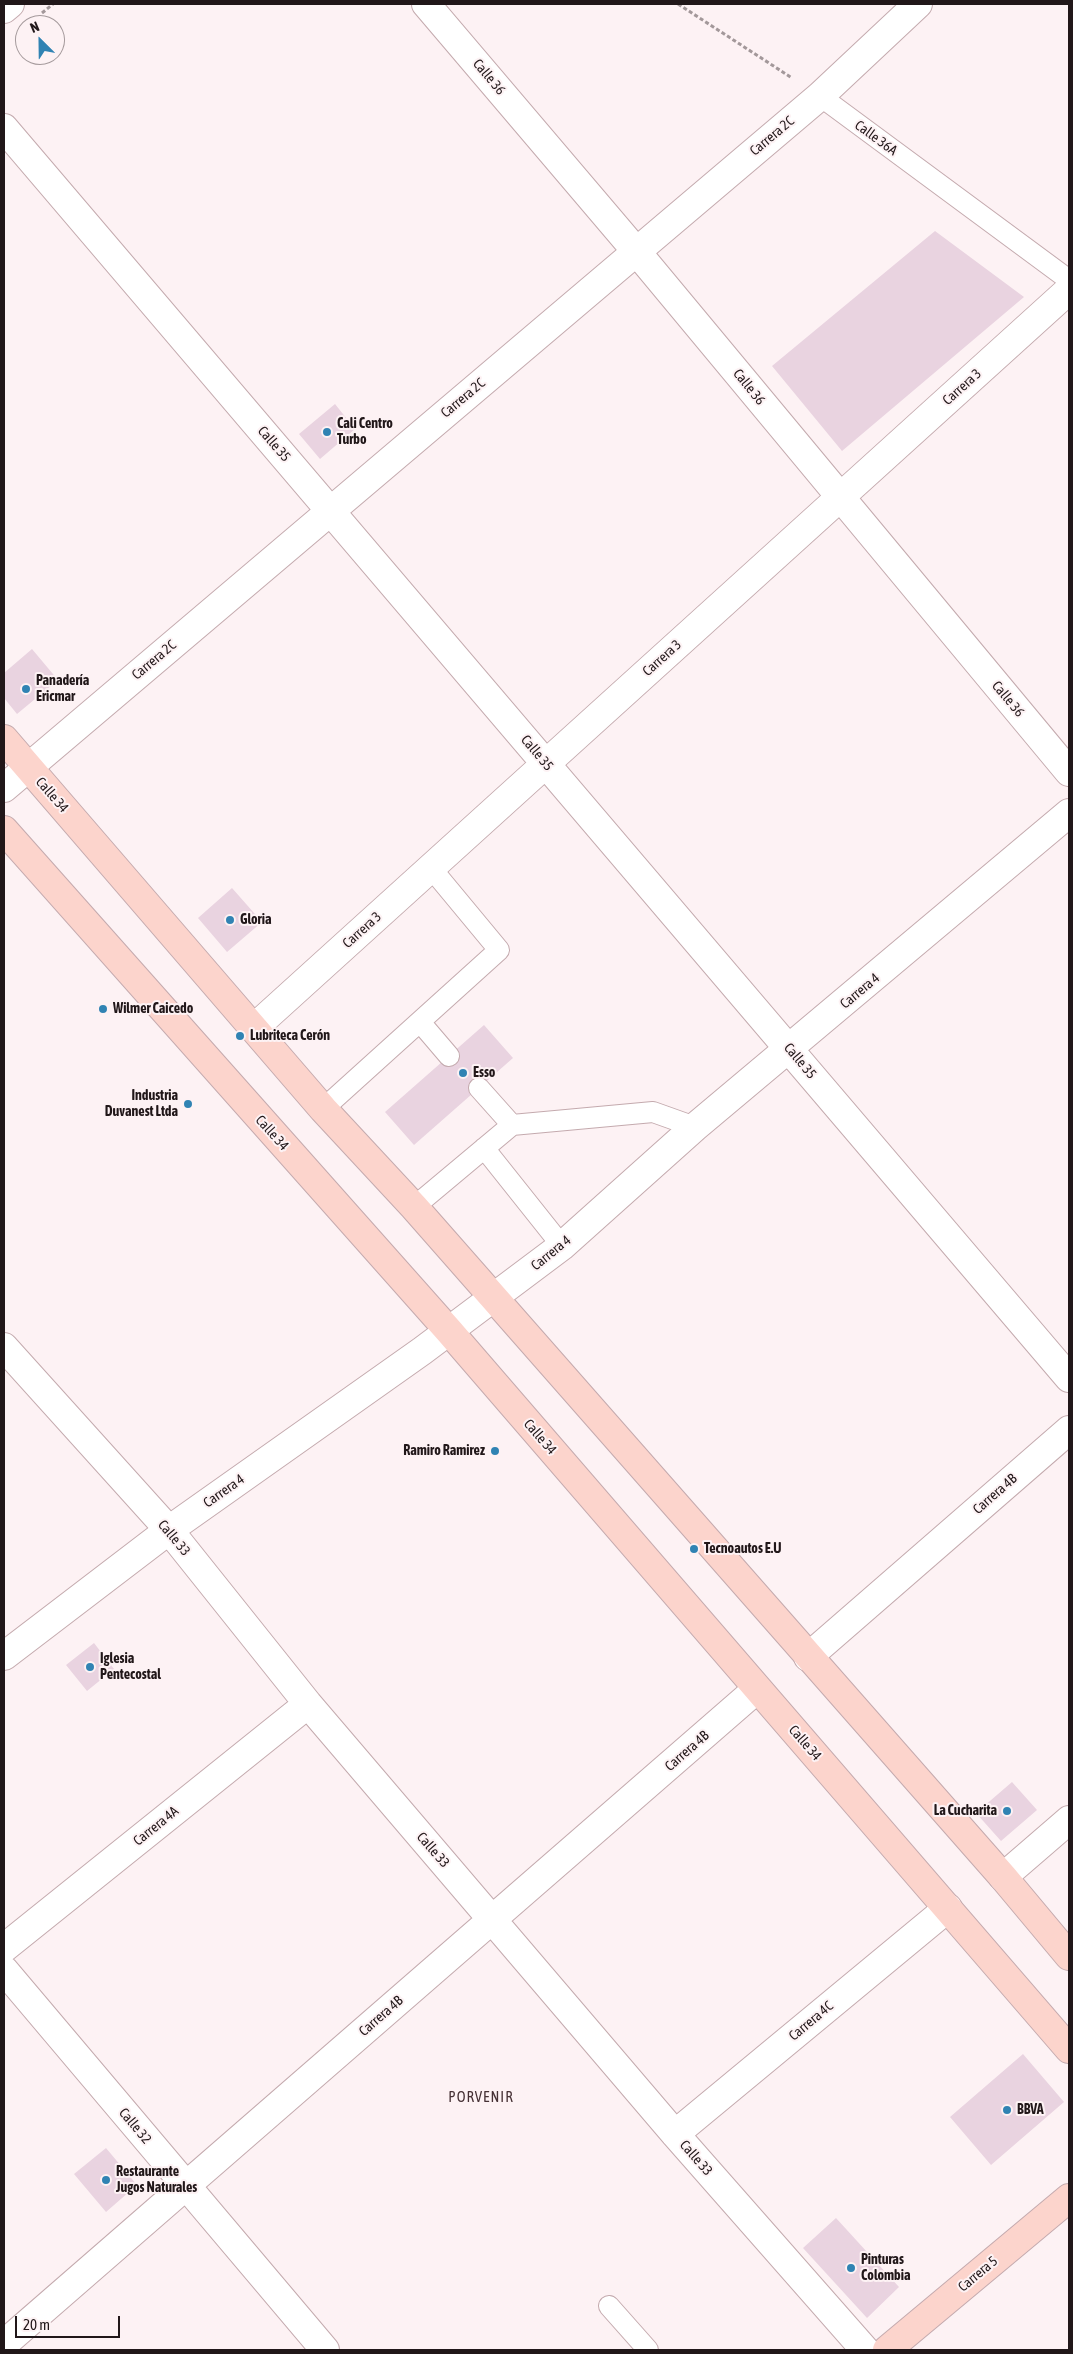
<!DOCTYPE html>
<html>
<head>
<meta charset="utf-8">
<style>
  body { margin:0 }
  #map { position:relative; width:1073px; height:2354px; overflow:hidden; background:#fdf2f4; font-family:"Asap Condensed",sans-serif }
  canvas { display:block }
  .frame { position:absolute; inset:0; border:5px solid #211719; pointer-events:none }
  .north { position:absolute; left:15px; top:15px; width:50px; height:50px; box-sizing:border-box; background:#fdf2f4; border:1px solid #a59a9c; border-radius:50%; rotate:337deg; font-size:14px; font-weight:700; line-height:20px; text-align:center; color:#211719 }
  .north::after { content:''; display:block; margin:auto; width:18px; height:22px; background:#3083b3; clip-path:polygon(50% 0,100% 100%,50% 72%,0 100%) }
  .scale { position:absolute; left:15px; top:2316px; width:105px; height:22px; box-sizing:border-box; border:2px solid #211719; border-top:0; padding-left:6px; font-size:15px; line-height:18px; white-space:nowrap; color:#211719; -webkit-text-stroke:4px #fdf2f4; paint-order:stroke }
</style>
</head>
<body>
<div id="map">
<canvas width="1073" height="2354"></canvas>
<div class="frame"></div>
<div class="north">N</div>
<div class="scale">20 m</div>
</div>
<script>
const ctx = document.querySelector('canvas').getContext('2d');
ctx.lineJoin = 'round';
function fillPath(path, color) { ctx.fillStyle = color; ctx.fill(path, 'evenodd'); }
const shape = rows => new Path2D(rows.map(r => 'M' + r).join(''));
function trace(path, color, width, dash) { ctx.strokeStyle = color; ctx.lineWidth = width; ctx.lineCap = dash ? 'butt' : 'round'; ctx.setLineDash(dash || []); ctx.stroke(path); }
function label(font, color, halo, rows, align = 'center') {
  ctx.font = font + ' "Asap Condensed",sans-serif'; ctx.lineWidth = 4; ctx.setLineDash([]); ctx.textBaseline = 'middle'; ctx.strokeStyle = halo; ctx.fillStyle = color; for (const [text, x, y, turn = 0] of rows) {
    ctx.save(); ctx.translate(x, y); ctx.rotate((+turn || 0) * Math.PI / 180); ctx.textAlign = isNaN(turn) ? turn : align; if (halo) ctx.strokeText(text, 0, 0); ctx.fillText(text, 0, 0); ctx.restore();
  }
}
fillPath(shape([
  [935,231,1024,297,842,451,772,366],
  [335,404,355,429,320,459,299,434],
  [32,649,58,680,17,714,4,698,4,673],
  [232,888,262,922,227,952,198,918],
  [484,1025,513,1058,414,1145,385,1112],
  [94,1643,114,1669,87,1691,66,1665],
  [1012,1782,1037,1810,1001,1841,976,1813],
  [1023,2054,1064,2102,991,2165,950,2117],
  [106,2148,137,2185,106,2212,74,2174],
  [836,2218,899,2287,867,2318,803,2248]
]), '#e9d3e0');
const lane = shape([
  [820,96,1069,280],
  [420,1022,449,1056],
  [323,1109,499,950,431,868],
  [512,1125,653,1112,695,1127],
  [484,1148,562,1246],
  [414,1207,512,1125,479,1088],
  [609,2306,648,2350]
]);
const street = shape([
  [426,4,636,251,1069,772],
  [4,9,10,4],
  [4,128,1069,1378],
  [4,788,820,96,918,4],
  [254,1028,1069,290],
  [4,1347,169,1530,308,1704,675,2134,865,2350],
  [4,1656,169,1530,422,1351,562,1246,695,1127,1069,813],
  [808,1657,1069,1430],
  [1003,1877,1069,1820],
  [4,1948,308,1704],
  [4,1970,325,2350],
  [675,2134,948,1908],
  [4,2344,757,1689]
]);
const secondary = shape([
  [4,739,323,1109,414,1207,1003,1877,1069,1956],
  [4,830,449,1331,1069,2049],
  [887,2350,1069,2198]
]);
trace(lane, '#c4aaae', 22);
trace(street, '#c4aaae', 30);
trace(secondary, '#c4aaae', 30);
trace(shape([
  [678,4,792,78],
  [42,13,53,4]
]), '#a3989a', 3, [4, 2.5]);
trace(lane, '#fff', 20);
trace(street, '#fff', 28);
trace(secondary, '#fcd4cc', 28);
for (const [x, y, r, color] of [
  [327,432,5,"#3083b3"],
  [26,689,5,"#3083b3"],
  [230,920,5,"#3083b3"],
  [103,1009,5,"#3083b3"],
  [240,1036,5,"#3083b3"],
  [463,1073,5,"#3083b3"],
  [188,1104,5,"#3083b3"],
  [495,1451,5,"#3083b3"],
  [694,1549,5,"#3083b3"],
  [90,1667,5,"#3083b3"],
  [1007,1811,5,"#3083b3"],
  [1007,2110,5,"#3083b3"],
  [106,2180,5,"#3083b3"],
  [851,2268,5,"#3083b3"]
]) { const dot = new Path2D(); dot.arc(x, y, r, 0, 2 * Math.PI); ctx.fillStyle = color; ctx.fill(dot); trace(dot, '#fdf2f4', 2); }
label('14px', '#211719', '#fdf2f4', [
  ["Calle 36",489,77,50],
  ["Carrera 2C",772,136,-40],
  ["Calle 36A",876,138,36],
  ["Calle 36",749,387,51],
  ["Carrera 3",962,387,-42],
  ["Carrera 2C",463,398,-40],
  ["Calle 35",274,444,49],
  ["Carrera 3",662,658,-42],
  ["Carrera 2C",154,660,-40],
  ["Calle 36",1008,699,50],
  ["Calle 35",537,753,50],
  ["Calle 34",52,795,49],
  ["Carrera 3",362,930,-42],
  ["Carrera 4",860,991,-40],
  ["Calle 35",800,1061,50],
  ["Calle 34",272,1133,48],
  ["Carrera 4",551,1253,-39],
  ["Calle 34",540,1437,49],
  ["Carrera 4",224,1491,-35],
  ["Carrera 4B",995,1494,-41],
  ["Calle 33",174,1538,50],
  ["Calle 34",805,1743,49],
  ["Carrera 4B",687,1751,-41],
  ["Carrera 4A",156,1826,-39],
  ["Calle 33",433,1850,49],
  ["Carrera 4B",381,2016,-41],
  ["Carrera 4C",811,2021,-40],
  ["Calle 32",135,2126,50],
  ["Calle 33",696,2158,49],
  ["Carrera 5",978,2274,-40]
]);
label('bold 14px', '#211719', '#fdf2f4', [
  ["Cali Centro",337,424],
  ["Turbo",337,440],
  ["Panadería",36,681],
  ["Ericmar",36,697],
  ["Gloria",240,920],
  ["Wilmer Caicedo",113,1009],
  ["Lubriteca Cerón",250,1036],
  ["Esso",473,1073],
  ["Industria",178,1096,"right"],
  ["Duvanest Ltda",178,1112,"right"],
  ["Ramiro Ramirez",485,1451,"right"],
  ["Tecnoautos E.U",704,1549],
  ["Iglesia",100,1659],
  ["Pentecostal",100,1675],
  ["La Cucharita",997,1811,"right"],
  ["BBVA",1017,2110],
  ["Restaurante",116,2172],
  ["Jugos Naturales",116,2188],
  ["Pinturas",861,2260],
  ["Colombia",861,2276]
], 'left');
ctx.letterSpacing = '1px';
label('15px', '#463135', '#fdf2f4', [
  ["PORVENIR",481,2097]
]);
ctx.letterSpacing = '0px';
</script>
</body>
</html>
